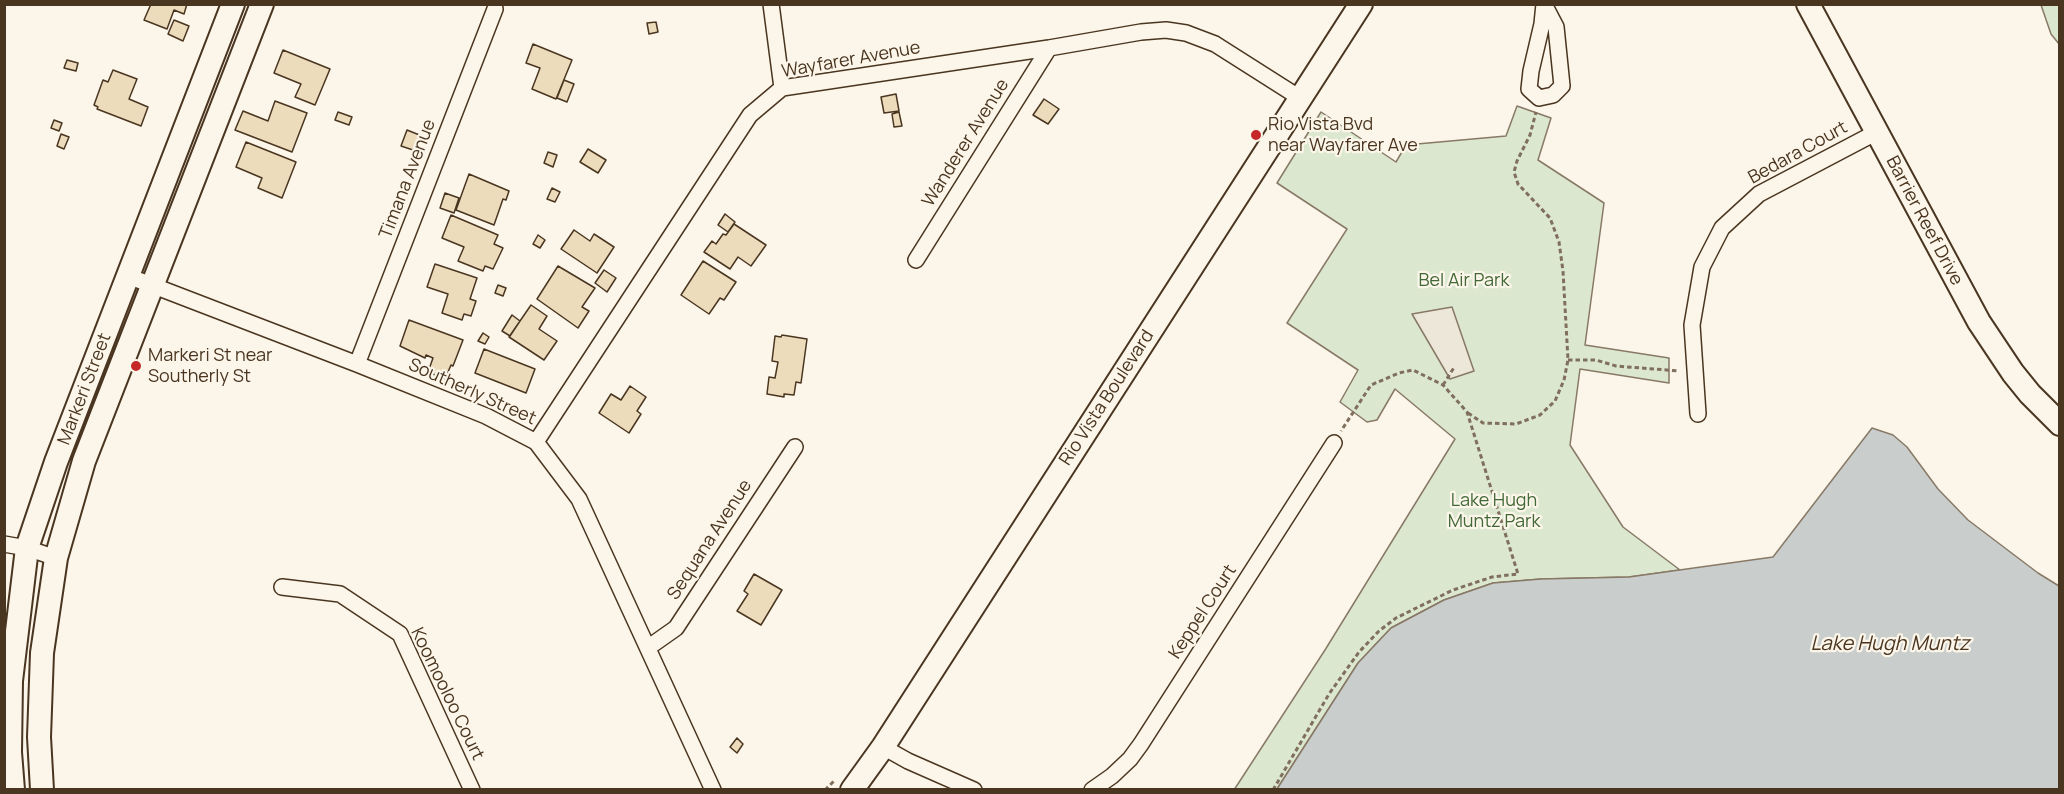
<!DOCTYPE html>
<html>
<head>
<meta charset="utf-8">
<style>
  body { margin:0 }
  #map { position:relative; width:2064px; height:794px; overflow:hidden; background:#fbf6e9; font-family:Manrope,sans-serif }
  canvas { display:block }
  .frame { position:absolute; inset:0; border:6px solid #4a3520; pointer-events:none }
</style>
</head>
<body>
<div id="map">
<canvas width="2064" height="794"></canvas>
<div class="frame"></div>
</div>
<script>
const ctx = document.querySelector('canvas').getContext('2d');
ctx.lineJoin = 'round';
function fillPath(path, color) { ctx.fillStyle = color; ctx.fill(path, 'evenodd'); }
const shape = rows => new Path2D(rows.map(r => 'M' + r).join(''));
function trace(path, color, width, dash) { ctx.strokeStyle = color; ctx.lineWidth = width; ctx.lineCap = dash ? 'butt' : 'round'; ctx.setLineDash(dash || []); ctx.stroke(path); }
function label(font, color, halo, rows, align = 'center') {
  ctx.font = font + ' Manrope,sans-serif'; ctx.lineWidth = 4.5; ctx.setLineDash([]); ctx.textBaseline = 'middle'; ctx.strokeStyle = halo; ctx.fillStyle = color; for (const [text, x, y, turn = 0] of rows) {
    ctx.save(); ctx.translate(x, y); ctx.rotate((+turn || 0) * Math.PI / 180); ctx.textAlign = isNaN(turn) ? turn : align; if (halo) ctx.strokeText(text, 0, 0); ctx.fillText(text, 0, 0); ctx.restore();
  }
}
const green = shape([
  [2041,5,2059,5,2059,44,2051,34,2041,5],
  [1517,106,1551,118,1538,160,1604,203,1585,345,1669,358,1669,383,1580,369,1570,445,1623,527,1680,570,1629,577,1541,579,1493,583,1444,600,1391,628,1358,663,1277,789,1234,790,1325,650,1455,439,1395,389,1377,420,1367,422,1340,402,1358,370,1287,323,1347,229,1277,183,1321,112,1396,162,1406,145,1506,136,1517,106]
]);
fillPath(green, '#dce7d0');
trace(green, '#887966', 1.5);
const parking = shape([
  [1452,307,1474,371,1450,379,1412,314,1452,307]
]);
fillPath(parking, '#ede7d9');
trace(parking, '#887966', 1.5);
const water = shape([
  [1872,428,1893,435,1907,447,1938,489,1968,520,2038,573,2059,586,2059,789,1277,789,1358,663,1391,628,1444,600,1493,583,1541,579,1629,577,1773,557,1872,428]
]);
fillPath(water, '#c9cecd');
trace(water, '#887966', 1.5);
const building = shape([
  [151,4,187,4,184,14,174,10,167,29,144,20,151,4],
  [174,20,189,26,183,41,168,34,174,20],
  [656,22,658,32,649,34,647,23,656,22],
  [533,44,572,60,556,99,532,89,540,68,526,63,533,44],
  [283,50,330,69,315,105,295,97,301,84,274,73,283,50],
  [67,60,78,63,76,71,64,68,67,60],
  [113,70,137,79,129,99,148,107,141,126,97,109,98,107,94,105,103,80,108,82,113,70],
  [564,80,574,84,567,102,557,98,564,80],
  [896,94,899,111,884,113,881,97,896,94],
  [1044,99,1059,109,1048,124,1033,115,1044,99],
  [275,101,307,113,292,152,235,130,243,111,268,121,275,101],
  [338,112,352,117,349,125,335,120,338,112],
  [899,112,902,126,894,127,892,114,899,112],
  [54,120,62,123,59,131,51,128,54,120],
  [407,130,422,136,416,151,401,146,407,130],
  [61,134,69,137,64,149,57,146,61,134],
  [246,142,296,162,282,198,258,188,262,178,236,167,246,142],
  [588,149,606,160,598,173,580,162,588,149],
  [548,152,557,155,553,167,544,163,548,152],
  [469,174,509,191,506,200,503,199,494,225,456,210,469,174],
  [552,188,560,192,555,202,547,199,552,188],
  [445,193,459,198,454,213,440,208,445,193],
  [725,214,735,222,728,232,718,225,725,214],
  [451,215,498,235,494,244,503,248,493,269,485,266,483,271,458,261,464,247,442,238,451,215],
  [734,224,766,245,751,266,738,257,730,269,704,252,712,241,716,244,723,234,726,235,734,224],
  [574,230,590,241,594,234,614,247,597,273,561,249,574,230],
  [538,235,545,240,540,248,533,244,538,235],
  [703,261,736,282,724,300,720,298,709,314,681,295,703,261],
  [435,264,477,278,470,299,476,301,471,316,464,314,462,320,442,313,448,294,427,287,435,264],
  [558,266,595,288,582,307,589,311,578,328,537,299,558,266],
  [604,270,616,278,607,292,595,283,604,270],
  [498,285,506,288,503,296,495,293,498,285],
  [531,305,547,316,539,329,557,341,544,360,509,337,531,305],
  [512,315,520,321,510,336,502,331,512,315],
  [409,320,463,340,453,366,451,365,445,379,428,372,433,358,426,355,425,358,400,346,409,320],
  [483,333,489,337,485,344,478,341,483,333],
  [782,335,807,339,801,383,796,382,794,395,784,394,784,397,767,394,769,377,775,378,778,362,772,361,775,336,781,337,782,335],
  [484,349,535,369,526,393,475,373,484,349],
  [630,386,646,397,637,411,641,414,629,433,599,413,611,394,621,400,630,386],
  [754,574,782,590,761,625,737,611,748,594,744,591,754,574],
  [737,738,743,744,737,753,730,747,737,738]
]);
fillPath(building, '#ecdcbc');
trace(building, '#4a3520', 1.5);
const street = shape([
  [771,4,782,88],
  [1544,4,1556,27,1562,86,1553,95,1539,98,1529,89,1531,71,1542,24,1544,4],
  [916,260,1049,48],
  [128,276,357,364,486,416,536,442,579,499,713,790],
  [357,364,495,9],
  [1698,414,1692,325,1702,267,1722,228,1759,194,1877,132],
  [536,442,750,115,782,88,1049,48,1141,32,1166,30,1186,33,1215,44,1300,98],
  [4,544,27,548,56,558],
  [282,587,340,594,400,634,472,790],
  [649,647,676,628,795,447],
  [883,747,908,761,974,790],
  [1092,790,1112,776,1130,759,1141,744,1334,443]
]);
const secondary = shape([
  [1808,4,1979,322,2013,373,2030,394,2060,424],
  [13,790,10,752,11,681,27,548,56,462,233,4],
  [42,790,39,737,42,653,56,558,84,461,262,4],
  [852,790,883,747,1361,4]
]);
trace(street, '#4a3520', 18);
trace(secondary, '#4a3520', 26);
trace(shape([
  [1568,360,1596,360,1616,366,1679,371],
  [1443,385,1455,366],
  [1468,413,1483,423,1516,424,1540,415,1555,401,1564,380,1568,360,1563,271,1559,242,1550,218,1518,184,1514,172,1517,161,1530,135,1536,112],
  [825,790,835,780],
  [1273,790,1329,694,1359,652,1379,631,1396,618,1453,590,1492,577,1518,574,1467,412,1443,385,1413,370,1399,373,1371,385,1341,431]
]), '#7f6f5c', 3, [4.5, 3]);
trace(street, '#fbf6e9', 15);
trace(secondary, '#fbf6e9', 22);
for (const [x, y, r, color] of [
  [1256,135,6,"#c62828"],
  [136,366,6,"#c62828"]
]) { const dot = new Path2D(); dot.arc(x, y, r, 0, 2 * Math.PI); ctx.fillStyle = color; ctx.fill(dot); trace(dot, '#fbf6e9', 2); }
label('18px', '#4a3520', '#fbf6e9', [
  ["Wayfarer Avenue",851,60,-10],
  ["Wanderer Avenue",966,143,-58],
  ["Bedara Court",1798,153,-29],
  ["Timana Avenue",408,179,-69],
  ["Barrier Reef Drive",1924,221,62],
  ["Markeri Street",85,389,-69],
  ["Southerly Street",472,392,24],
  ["Rio Vista Boulevard",1107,398,-57],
  ["Sequana Avenue",710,540,-57],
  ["Keppel Court",1203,612,-57],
  ["Koomooloo Court",447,694,64]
]);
label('18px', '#4a3520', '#fbf6e9', [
  ["Rio Vista Bvd",1268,125],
  ["near Wayfarer Ave",1268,146],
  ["Markeri St near",148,356],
  ["Southerly St",148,377]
], 'left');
label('18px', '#436837', '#fbf6e9', [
  ["Bel Air Park",1464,281],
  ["Lake Hugh",1494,501],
  ["Muntz Park",1494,522]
]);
label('italic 20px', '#4a3520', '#fbf6e9', [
  ["Lake Hugh Muntz",1890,644]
]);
</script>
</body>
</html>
